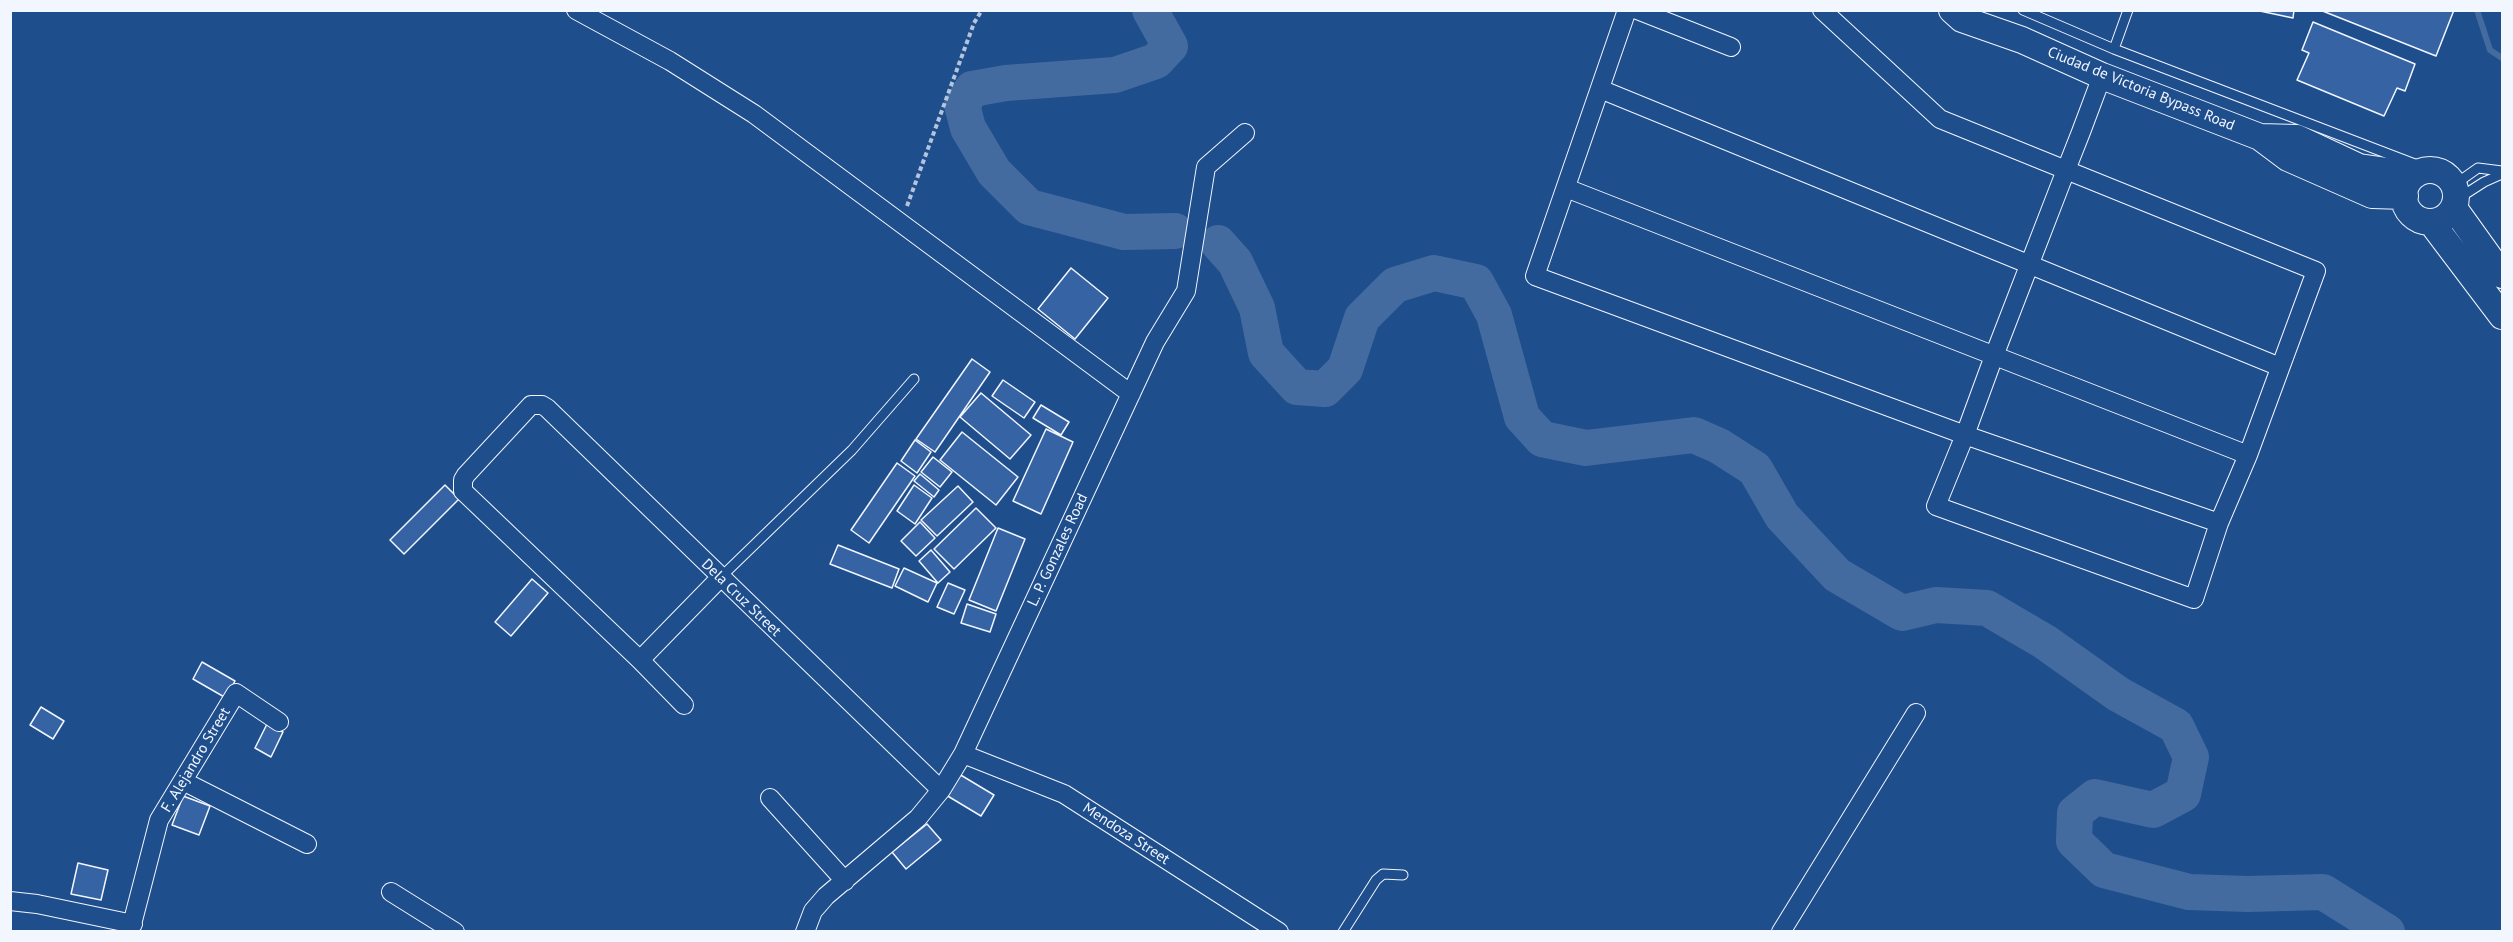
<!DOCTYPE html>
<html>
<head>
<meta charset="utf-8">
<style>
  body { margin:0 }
  #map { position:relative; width:2513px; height:942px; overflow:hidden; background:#1f4e8c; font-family:"PT Sans",sans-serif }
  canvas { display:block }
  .frame { position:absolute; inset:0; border:12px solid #f2f6ff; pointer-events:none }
</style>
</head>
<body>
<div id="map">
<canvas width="2513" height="942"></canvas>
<div class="frame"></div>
</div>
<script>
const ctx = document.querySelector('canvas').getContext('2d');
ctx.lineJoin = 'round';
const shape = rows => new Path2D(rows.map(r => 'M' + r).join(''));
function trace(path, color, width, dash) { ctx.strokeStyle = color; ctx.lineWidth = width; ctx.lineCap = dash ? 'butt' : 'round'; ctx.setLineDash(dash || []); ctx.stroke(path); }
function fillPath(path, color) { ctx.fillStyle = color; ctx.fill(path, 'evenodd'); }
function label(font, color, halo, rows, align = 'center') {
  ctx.font = font + ' "PT Sans",sans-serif'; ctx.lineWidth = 4.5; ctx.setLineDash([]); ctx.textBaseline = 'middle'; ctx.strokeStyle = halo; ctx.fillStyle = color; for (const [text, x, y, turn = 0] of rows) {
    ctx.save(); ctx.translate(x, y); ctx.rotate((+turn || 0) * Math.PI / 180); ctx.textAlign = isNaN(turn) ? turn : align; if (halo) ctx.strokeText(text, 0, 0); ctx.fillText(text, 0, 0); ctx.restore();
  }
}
trace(shape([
  [2477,10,2490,50,2502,58]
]), '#446ba0', 6);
trace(shape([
  [1150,10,1170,46,1156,61,1115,75,1006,83,972,89,962,105,968,128,994,172,1029,207,1124,232,1175,231],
  [1218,243,1235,262,1257,308,1266,353,1297,387,1325,389,1345,369,1362,318,1395,285,1434,273,1476,282,1494,315,1522,417,1542,439,1586,448,1694,435,1719,446,1755,469,1782,516,1837,575,1902,613,1936,605,1987,608,2045,642,2118,694,2176,726,2191,757,2183,794,2153,810,2095,797,2075,813,2074,841,2104,870,2189,892,2248,894,2323,892,2387,932]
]), '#446ba0', 36);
const building = shape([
  [2255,10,2294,10,2293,18,2255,10],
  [2320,10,2454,10,2436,56,2320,10],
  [2313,22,2415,64,2405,91,2397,88,2384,116,2297,80,2309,53,2302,50,2313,22],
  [1071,268,1108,298,1075,339,1038,309,1071,268],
  [972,359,990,372,935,452,916,439,972,359],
  [1003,380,1035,402,1024,418,992,396,1003,380],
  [981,393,1031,435,1010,459,960,417,981,393],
  [1041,405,1069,422,1061,435,1033,418,1041,405],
  [1046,429,1073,442,1041,514,1013,501,1046,429],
  [962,432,1018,477,996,505,940,460,962,432],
  [915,440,931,452,917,473,901,461,915,440],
  [933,457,952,472,940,487,921,472,933,457],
  [897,463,915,476,869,543,851,530,897,463],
  [920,474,939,490,934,497,914,481,920,474],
  [445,485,459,499,404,554,390,540,445,485],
  [914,485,932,498,915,524,897,511,914,485],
  [958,486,973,502,937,536,921,520,958,486],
  [976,508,996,528,954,569,934,549,976,508],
  [920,522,935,538,916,556,901,541,920,522],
  [998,528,1025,539,996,611,969,600,998,528],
  [838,545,899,569,892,588,830,564,838,545],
  [931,550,950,572,938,583,919,561,931,550],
  [904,568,937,583,928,602,895,586,904,568],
  [532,579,548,593,511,636,495,622,532,579],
  [948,583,965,590,954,614,937,607,948,583],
  [967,604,996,614,990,632,961,623,967,604],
  [202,662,235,681,226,698,193,679,202,662],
  [41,707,64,721,53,739,30,725,41,707],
  [267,724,283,732,271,757,255,748,267,724],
  [959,774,994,795,981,816,946,795,959,774],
  [183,796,210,806,199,835,172,825,183,796],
  [927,824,941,840,906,869,892,852,927,824],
  [78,863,108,870,101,900,71,894,78,863]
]);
fillPath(building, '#3563a3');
trace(building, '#f2f6ff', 1.5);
const lane = shape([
  [2023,10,2114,49,2433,171],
  [2114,49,2128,10],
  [2454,185,2478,168,2502,171],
  [2456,200,2484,182,2502,174],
  [720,578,852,450,914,379],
  [1343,932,1376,880,1383,874,1403,875]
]);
const street = shape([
  [576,10,670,61,754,114,1131,394],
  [1627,10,1535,276,1965,435,2219,523],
  [1637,10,1731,47],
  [1822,10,1940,119,2066,170,2316,271,2248,455,2219,523,2194,599,1936,506,1965,435,1994,356,2066,170,2081,132,2102,76],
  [1600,89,2280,367],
  [1566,188,2248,455],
  [640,660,463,491,463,480,466,475,531,405,542,405,547,408,941,790],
  [684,705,640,660,720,578],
  [963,754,1064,794,1279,932],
  [183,781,307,844],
  [770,798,845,881],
  [391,892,455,932],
  [10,901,37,904,133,924],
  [130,932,159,820,236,693,279,722],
  [805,932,813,911,826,896,918,818,941,790,963,754,1155,342,1186,291,1206,167,1245,133],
  [1781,932,1916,713]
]);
const secondary = shape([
  [1952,10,1962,19,2022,40,2102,76,2260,137,2288,158,2372,195,2405,196],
  [2260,137,2297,138,2359,167,2415,175],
  '2404 196a26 26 0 1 1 52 0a26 26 0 1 1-52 0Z',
  [2454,208,2502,275],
  [2431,222,2502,316]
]);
trace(lane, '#f2f6ff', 11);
trace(street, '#f2f6ff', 20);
trace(secondary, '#f2f6ff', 28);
trace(shape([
  [907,206,974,23,982,10]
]), '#b3c4dc', 4, [4.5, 3]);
trace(lane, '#1f4e8c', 9);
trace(street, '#1f4e8c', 18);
trace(secondary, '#1f4e8c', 26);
label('15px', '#f2f6ff', '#1f4e8c', [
  ["Ciudad de Victoria Bypass Road",2141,89,22],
  ["L. P. Gonzales Road",1058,550,-65],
  ["Dela Cruz Street",741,598,44],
  ["F. Alejandro Street",196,760,-59],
  ["Mendoza Street",1126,834,33]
]);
</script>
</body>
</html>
